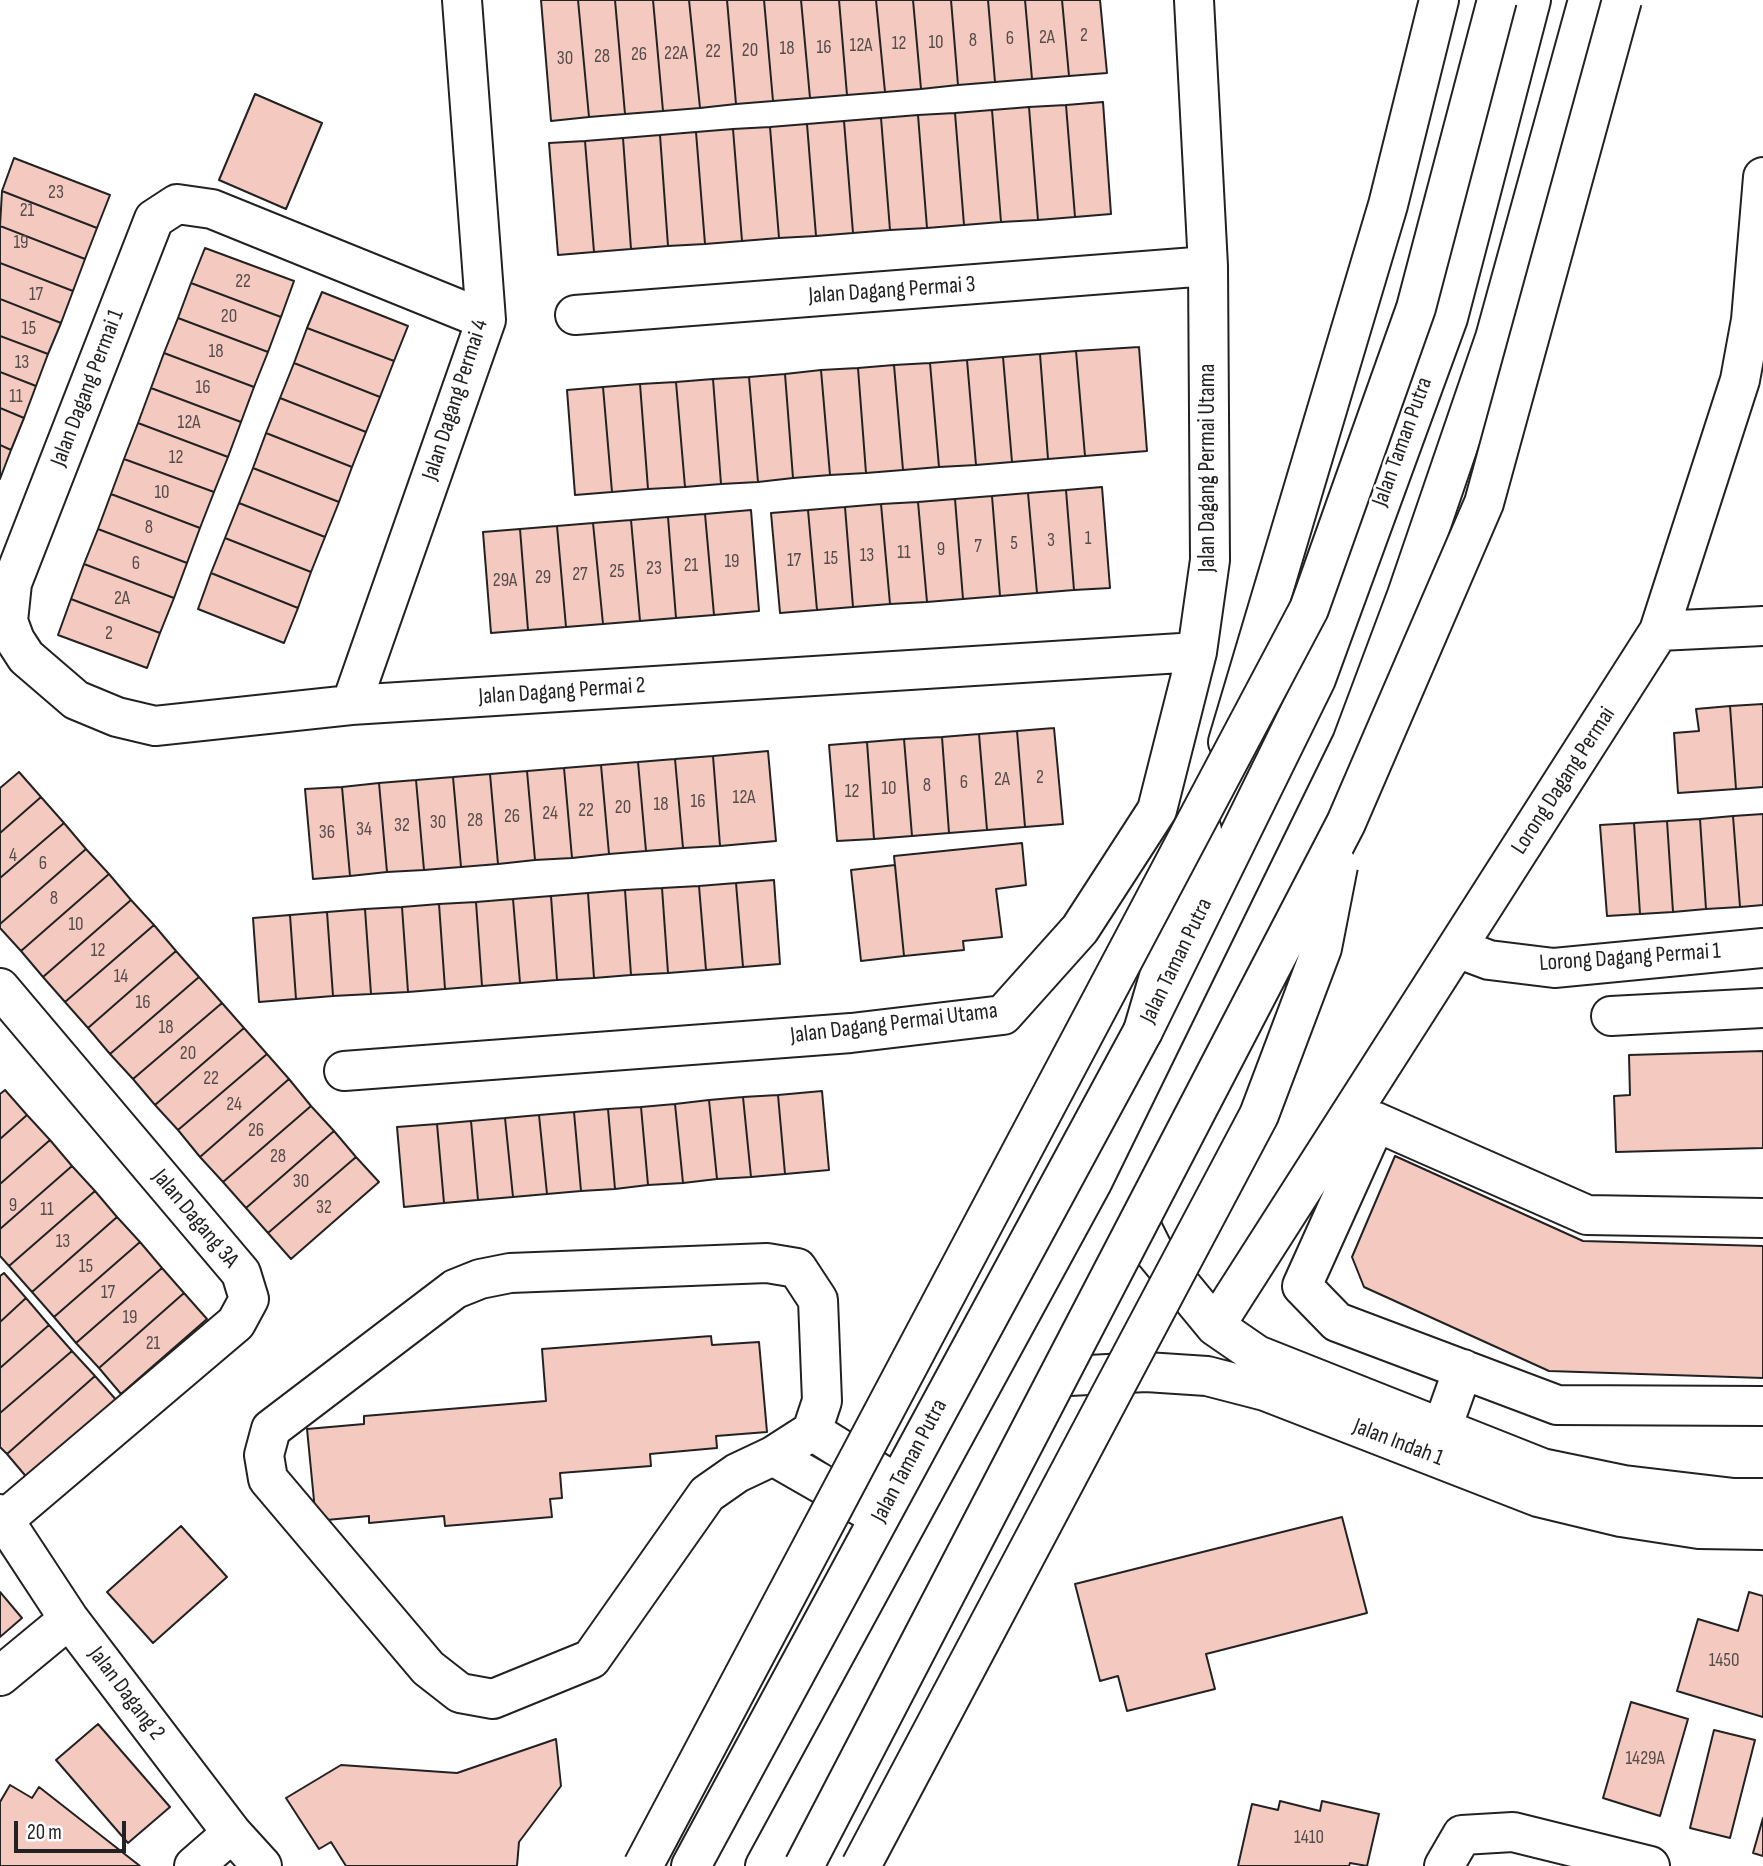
<!DOCTYPE html>
<html>
<head>
<meta charset="utf-8">
<style>
  body { margin:0 }
  #map { position:relative; width:1763px; height:1866px; overflow:hidden; background:#fff; font-family:"Sofia Sans Condensed",sans-serif }
  canvas { display:block }
  .scale { position:absolute; left:14px; top:1821px; width:112px; height:32px; box-sizing:border-box; border:4px solid #222; border-top:0; padding-left:9px; font-size:21px; line-height:24px; white-space:nowrap; color:#222; -webkit-text-stroke:5px #fff; paint-order:stroke }
</style>
</head>
<body>
<div id="map">
<canvas width="1763" height="1866"></canvas>
<div class="scale">20 m</div>
</div>
<script>
const ctx = document.querySelector('canvas').getContext('2d');
ctx.lineJoin = 'round';
function fillPath(path, color) { ctx.fillStyle = color; ctx.fill(path, 'evenodd'); }
const shape = rows => new Path2D(rows.map(r => 'M' + r).join(''));
function trace(path, color, width, dash) { ctx.strokeStyle = color; ctx.lineWidth = width; ctx.lineCap = dash ? 'butt' : 'round'; ctx.setLineDash(dash || []); ctx.stroke(path); }
function label(font, color, halo, rows, align = 'center') {
  ctx.font = font + ' "Sofia Sans Condensed",sans-serif'; ctx.lineWidth = 5; ctx.setLineDash([]); ctx.textBaseline = 'middle'; ctx.strokeStyle = halo; ctx.fillStyle = color; for (const [text, x, y, turn = 0] of rows) {
    ctx.save(); ctx.translate(x, y); ctx.rotate((+turn || 0) * Math.PI / 180); ctx.textAlign = isNaN(turn) ? turn : align; if (halo) ctx.strokeText(text, 0, 0); ctx.fillText(text, 0, 0); ctx.restore();
  }
}
const building = shape([
  [541,0,578,0,589,117,551,121,541,0],
  [578,0,615,0,625,114,589,117,578,0],
  [615,0,653,0,663,111,625,114,615,0],
  [653,0,689,0,700,108,663,111,653,0],
  [689,0,727,0,736,104,700,108,689,0],
  [727,0,764,0,773,101,736,104,727,0],
  [764,0,801,0,810,98,773,101,764,0],
  [801,0,839,0,847,95,810,98,801,0],
  [839,0,876,0,885,92,847,95,839,0],
  [876,0,913,0,921,89,885,92,876,0],
  [913,0,951,0,958,85,921,89,913,0],
  [951,0,988,0,995,82,958,85,951,0],
  [988,0,1025,0,1032,79,995,82,988,0],
  [1025,0,1062,0,1069,76,1032,79,1025,0],
  [1062,0,1100,0,1107,73,1069,76,1062,0],
  [255,94,322,123,286,209,219,180,255,94],
  [1103,102,1111,214,1075,217,1066,105,1103,102],
  [1066,105,1075,217,1038,220,1029,107,1066,105],
  [1029,107,1038,220,1001,222,992,110,1029,107],
  [992,110,1001,222,964,225,955,113,992,110],
  [955,113,964,225,927,228,918,115,955,113],
  [918,115,927,228,890,230,881,118,918,115],
  [881,118,890,230,853,233,844,121,881,118],
  [844,121,853,233,816,236,807,124,844,121],
  [807,124,816,236,779,238,770,127,807,124],
  [770,127,779,238,742,241,733,129,770,127],
  [733,129,742,241,705,244,696,132,733,129],
  [696,132,705,244,668,246,660,135,696,132],
  [660,135,668,246,631,249,623,138,660,135],
  [623,138,631,249,594,252,585,141,623,138],
  [585,141,594,252,558,255,549,143,585,141],
  [14,158,110,195,97,228,2,191,14,158],
  [2,191,97,228,85,259,0,226,2,191],
  [0,226,85,259,73,291,0,263,0,226],
  [205,248,294,281,281,317,191,283,205,248],
  [0,263,73,291,61,323,0,299,0,263],
  [191,283,281,317,268,352,178,318,191,283],
  [322,292,408,326,394,361,307,328,322,292],
  [0,299,61,323,48,354,0,336,0,299],
  [178,318,268,352,254,387,164,353,178,318],
  [307,328,394,361,380,397,294,363,307,328],
  [0,336,48,354,36,386,0,372,0,336],
  [1139,347,1147,451,1085,456,1076,351,1139,347],
  [1076,351,1085,456,1048,459,1040,354,1076,351],
  [164,353,254,387,241,422,151,388,164,353],
  [1040,354,1048,459,1012,462,1003,357,1040,354],
  [1003,357,1012,462,976,465,967,360,1003,357],
  [967,360,976,465,939,467,930,363,967,360],
  [294,363,380,397,366,432,280,398,294,363],
  [930,363,939,467,903,470,894,365,930,363],
  [894,365,903,470,866,473,858,368,894,365],
  [858,368,866,473,830,475,821,370,858,368],
  [821,370,830,475,793,478,785,374,821,370],
  [0,372,36,386,24,418,0,408,0,372],
  [785,374,793,478,758,482,749,377,785,374],
  [749,377,758,482,721,484,713,379,749,377],
  [713,379,721,484,685,487,676,382,713,379],
  [676,382,685,487,648,489,640,384,676,382],
  [640,384,648,489,612,492,603,387,640,384],
  [603,387,612,492,575,495,567,390,603,387],
  [151,388,241,422,228,457,138,423,151,388],
  [280,398,366,432,352,467,266,433,280,398],
  [0,408,24,418,11,450,0,445,0,408],
  [138,423,228,457,214,492,124,459,138,423],
  [266,433,352,467,339,502,253,468,266,433],
  [0,445,11,450,0,479,0,445],
  [124,459,214,492,200,528,111,494,124,459],
  [253,468,339,502,325,537,239,503,253,468],
  [1102,487,1110,588,1074,590,1066,490,1102,487],
  [1066,490,1074,590,1037,593,1028,493,1066,490],
  [1028,493,1037,593,1000,596,992,496,1028,493],
  [111,494,200,528,187,563,98,529,111,494],
  [992,496,1000,596,963,599,955,499,992,496],
  [955,499,963,599,927,602,918,502,955,499],
  [918,502,927,602,890,604,881,504,918,502],
  [239,503,325,537,311,572,225,538,239,503],
  [881,504,890,604,853,607,845,507,881,504],
  [845,507,853,607,817,610,808,510,845,507],
  [751,510,759,611,714,615,705,514,751,510],
  [808,510,817,610,780,613,771,513,808,510],
  [705,514,714,615,676,618,668,517,705,514],
  [668,517,676,618,640,621,631,520,668,517],
  [631,520,640,621,603,624,593,523,631,520],
  [593,523,603,624,566,627,557,526,593,523],
  [557,526,566,627,528,630,520,529,557,526],
  [98,529,187,563,174,598,84,564,98,529],
  [520,529,528,630,491,633,483,532,520,529],
  [225,538,311,572,298,608,211,573,225,538],
  [84,564,174,598,160,633,71,599,84,564],
  [211,573,298,608,284,643,198,609,211,573],
  [71,599,160,633,147,668,58,635,71,599],
  [1763,704,1763,787,1736,789,1730,706,1763,704],
  [1730,706,1736,789,1678,793,1674,733,1699,731,1696,709,1730,706],
  [1054,728,1063,824,1025,827,1017,731,1054,728],
  [1017,731,1025,827,987,830,979,734,1017,731],
  [979,734,987,830,949,833,942,737,979,734],
  [942,737,949,833,912,836,904,739,942,737],
  [904,739,912,836,874,839,867,742,904,739],
  [867,742,874,839,837,841,829,745,867,742],
  [768,751,776,841,720,846,713,756,768,751],
  [713,756,720,846,683,848,675,759,713,756],
  [675,759,683,848,646,851,638,762,675,759],
  [638,762,646,851,609,854,601,765,638,762],
  [601,765,609,854,572,858,564,768,601,765],
  [564,768,572,858,535,860,527,771,564,768],
  [527,771,535,860,498,864,490,774,527,771],
  [19,772,41,797,0,833,0,788,19,772],
  [490,774,498,864,461,867,453,777,490,774],
  [453,777,461,867,424,870,416,780,453,777],
  [416,780,424,870,387,872,379,783,416,780],
  [379,783,387,872,350,876,342,787,379,783],
  [342,787,350,876,313,879,305,789,342,787],
  [41,797,64,823,0,878,0,833,41,797],
  [1763,814,1763,905,1740,907,1733,816,1763,814],
  [1733,816,1740,907,1706,909,1700,819,1733,816],
  [1700,819,1706,909,1673,912,1667,821,1700,819],
  [1667,821,1673,912,1640,914,1634,823,1667,821],
  [64,823,86,849,0,924,0,878,64,823],
  [1634,823,1640,914,1607,916,1600,825,1634,823],
  [1022,843,1026,885,996,889,1002,937,963,941,964,950,904,956,894,856,1022,843],
  [86,849,109,874,21,951,0,928,0,924,86,849],
  [895,865,904,956,861,961,851,870,895,865],
  [109,874,131,900,43,977,21,951,109,874],
  [774,880,780,964,743,967,736,883,774,880],
  [736,883,743,967,706,970,699,886,736,883],
  [699,886,706,970,668,973,662,888,699,886],
  [662,888,668,973,631,975,625,890,662,888],
  [625,890,631,975,594,978,588,893,625,890],
  [588,893,594,978,557,980,551,896,588,893],
  [551,896,557,980,520,983,513,899,551,896],
  [513,899,520,983,482,986,476,902,513,899],
  [131,900,154,925,65,1002,43,977,131,900],
  [476,902,482,986,445,989,439,904,476,902],
  [439,904,445,989,408,992,402,907,439,904],
  [402,907,408,992,371,994,365,909,402,907],
  [365,909,371,994,333,996,327,912,365,909],
  [327,912,333,996,296,999,290,915,327,912],
  [290,915,296,999,259,1002,253,918,290,915],
  [154,925,176,951,88,1028,65,1002,154,925],
  [176,951,199,977,110,1054,88,1028,176,951],
  [199,977,222,1003,133,1079,110,1054,199,977],
  [222,1003,244,1028,155,1105,133,1079,222,1003],
  [244,1028,267,1054,178,1130,155,1105,244,1028],
  [1763,1051,1763,1148,1616,1152,1614,1096,1630,1095,1629,1055,1763,1051],
  [267,1054,289,1079,200,1157,178,1130,267,1054],
  [289,1079,311,1106,223,1182,200,1157,289,1079],
  [5,1090,27,1115,0,1139,0,1094,5,1090],
  [822,1091,829,1170,785,1174,778,1095,822,1091],
  [778,1095,785,1174,751,1177,743,1097,778,1095],
  [743,1097,751,1177,717,1179,709,1100,743,1097],
  [709,1100,717,1179,683,1183,675,1104,709,1100],
  [675,1104,683,1183,648,1185,641,1107,675,1104],
  [311,1106,334,1131,246,1208,223,1182,311,1106],
  [641,1107,648,1185,615,1189,608,1109,641,1107],
  [608,1109,615,1189,581,1191,574,1112,608,1109],
  [574,1112,581,1191,547,1194,539,1115,574,1112],
  [27,1115,50,1140,0,1184,0,1139,27,1115],
  [539,1115,547,1194,513,1197,505,1118,539,1115],
  [505,1118,513,1197,478,1200,471,1121,505,1118],
  [471,1121,478,1200,444,1203,437,1124,471,1121],
  [437,1124,444,1203,404,1207,397,1127,437,1124],
  [334,1131,356,1157,268,1233,246,1208,334,1131],
  [50,1140,72,1166,0,1229,0,1184,50,1140],
  [1395,1156,1583,1241,1763,1246,1763,1378,1549,1371,1364,1287,1352,1257,1395,1156],
  [356,1157,379,1182,291,1259,268,1233,356,1157],
  [72,1166,95,1191,9,1266,0,1256,0,1229,72,1166],
  [95,1191,117,1217,32,1292,9,1266,95,1191],
  [117,1217,140,1242,54,1317,32,1292,117,1217],
  [140,1242,162,1268,76,1343,54,1317,140,1242],
  [162,1268,184,1293,99,1368,76,1343,162,1268],
  [4,1273,26,1298,0,1322,0,1276,4,1273],
  [184,1293,207,1319,121,1394,99,1368,184,1293],
  [26,1298,49,1325,0,1368,0,1322,26,1298],
  [49,1325,72,1351,0,1413,0,1368,49,1325],
  [711,1336,712,1345,759,1342,767,1432,716,1436,717,1448,650,1454,651,1466,560,1473,562,1498,550,1499,552,1517,445,1526,444,1516,369,1523,369,1516,316,1521,307,1429,364,1424,364,1416,546,1401,542,1349,711,1336],
  [72,1351,95,1376,7,1454,0,1447,0,1413,72,1351],
  [95,1376,118,1402,29,1480,7,1454,95,1376],
  [1342,1517,1367,1613,1206,1654,1215,1689,1127,1711,1118,1676,1100,1681,1075,1584,1342,1517],
  [181,1526,227,1577,153,1643,107,1592,181,1526],
  [0,1592,22,1618,0,1637,0,1592],
  [1749,1592,1763,1596,1763,1717,1677,1691,1698,1619,1738,1631,1749,1592],
  [1631,1702,1688,1719,1660,1816,1603,1798,1631,1702],
  [98,1724,170,1807,128,1843,56,1760,98,1724],
  [1714,1730,1755,1740,1730,1838,1690,1828,1714,1730],
  [556,1739,561,1786,519,1842,517,1866,346,1866,331,1842,319,1849,286,1798,341,1765,457,1773,556,1739],
  [10,1785,32,1798,39,1787,140,1866,0,1866,0,1802,10,1785],
  [1280,1801,1320,1811,1322,1801,1379,1814,1367,1866,1350,1863,1349,1866,1238,1866,1252,1804,1278,1810,1280,1801],
  [1763,1818,1763,1856,1753,1853,1763,1818]
]);
fillPath(building, '#f3c9c0');
trace(building, '#222', 2);
const minor = shape([
  [575,315,1208,266],
  [486,320,212,209,177,204,154,219,12,583,8,621,15,640,26,657,76,700,117,717,155,726,351,705,1197,652],
  [1659,631,1763,626],
  [351,705,486,320,462,0],
  [1457,948,1489,960,1554,968,1763,948],
  [0,988,241,1273,249,1299,236,1323,5,1519],
  [1611,1016,1763,1008],
  [344,1071,851,1033,1003,1015,1080,929,1157,810,1197,652,1210,560,1208,266,1194,0],
  [1351,1117,1376,1122,1587,1215,1763,1218],
  [1376,1122,1302,1286,1337,1322,1557,1405,1763,1406],
  [1128,1200,1154,1252,1215,1326,1257,1355,1542,1468,1624,1485,1734,1498,1763,1498],
  [767,1263,797,1268,818,1300,822,1401,812,1431,773,1456,737,1473,707,1494,591,1659,493,1699,460,1693,428,1668,268,1479,264,1455,271,1429,455,1289,480,1279,510,1273,767,1263],
  [1215,1326,1659,631,1740,380,1751,320,1763,177],
  [1031,1378,1146,1372,1207,1376,1265,1391,1538,1497,1621,1517,1699,1529,1763,1530],
  [1442,1428,1463,1369],
  [812,1431,887,1478],
  [773,1456,869,1511],
  [0,1514,69,1619,232,1833,262,1866],
  [0,1676,69,1619],
  [194,1866,232,1833],
  [691,1866,1143,1031,1316,679,1448,318,1531,0],
  [765,1866,1128,1200,1352,742,1407,595,1495,338,1588,0],
  [1444,1866,1462,1835,1513,1832,1650,1866]
]);
const highway = shape([
  [1228,742,1388,205,1439,0],
  [1143,1031,1202,830]
]);
trace(minor, '#222', 42);
trace(highway, '#222', 42);
trace(minor, '#fff', 38);
trace(highway, '#fff', 38);
const highwayBridge = shape([
  [643,1866,1309,609,1416,308,1497,0],
  [804,1866,1346,823,1484,503,1622,0],
  [861,1866,1259,1115,1322,948,1338,866]
]);
trace(highwayBridge, '#222', 42, []);
trace(highwayBridge, '#fff', 38);
label('19px', '#564c4a', null, [
  ["2",1084,36],
  ["2A",1047,38],
  ["6",1010,39],
  ["8",973,41],
  ["10",936,43],
  ["12",899,44],
  ["12A",861,46],
  ["16",824,48],
  ["18",787,49],
  ["20",750,51],
  ["22",713,52],
  ["22A",676,54],
  ["26",639,55],
  ["28",602,57],
  ["30",565,59],
  ["23",56,193],
  ["21",27,211],
  ["19",21,243],
  ["22",243,282],
  ["17",36,295],
  ["20",229,317],
  ["15",29,329],
  ["18",216,352],
  ["13",22,363],
  ["16",203,388],
  ["11",16,397],
  ["12A",189,423],
  ["12",176,458],
  ["10",162,493],
  ["8",149,528],
  ["1",1088,539],
  ["3",1051,541],
  ["5",1014,544],
  ["7",978,547],
  ["9",941,550],
  ["11",904,553],
  ["13",867,556],
  ["15",831,559],
  ["17",794,561],
  ["19",732,562],
  ["6",136,564],
  ["21",691,566],
  ["23",654,569],
  ["25",617,572],
  ["27",580,575],
  ["29",543,578],
  ["29A",505,581],
  ["2A",122,599],
  ["2",109,634],
  ["2",1040,778],
  ["2A",1002,780],
  ["6",964,783],
  ["8",927,786],
  ["10",889,789],
  ["12",852,792],
  ["12A",744,798],
  ["16",698,802],
  ["18",661,805],
  ["20",623,808],
  ["22",586,811],
  ["24",550,814],
  ["26",512,817],
  ["28",475,821],
  ["30",438,823],
  ["32",402,826],
  ["34",364,830],
  ["36",327,833],
  ["4",13,856],
  ["6",43,864],
  ["8",54,899],
  ["10",76,925],
  ["12",98,951],
  ["14",121,977],
  ["16",143,1003],
  ["18",166,1028],
  ["20",188,1054],
  ["22",211,1079],
  ["24",234,1105],
  ["26",256,1131],
  ["28",278,1157],
  ["30",301,1182],
  ["9",13,1206],
  ["32",324,1208],
  ["11",47,1210],
  ["13",63,1242],
  ["15",86,1267],
  ["17",108,1293],
  ["19",130,1318],
  ["21",153,1344],
  ["1450",1724,1661],
  ["1429A",1645,1759],
  ["1410",1309,1838]
]);
label('23px', '#222', '#fff', [
  ["Jalan Dagang Permai 3",892,291,-4],
  ["Jalan Dagang Permai 1",88,388,-69],
  ["Jalan Dagang Permai 4",456,400,-72],
  ["Jalan Taman Putra",1403,442,-70],
  ["Jalan Dagang Permai Utama",1208,468,-90],
  ["Jalan Dagang Permai 2",562,692,-4],
  ["Lorong Dagang Permai",1564,781,-57],
  ["Lorong Dagang Permai 1",1630,958,-4],
  ["Jalan Taman Putra",1177,961,-64],
  ["Jalan Dagang Permai Utama",894,1024,-7],
  ["Jalan Dagang 3A",195,1219,50],
  ["Jalan Indah 1",1398,1443,21],
  ["Jalan Taman Putra",910,1461,-62],
  ["Jalan Dagang 2",126,1694,53]
]);
</script>
</body>
</html>
